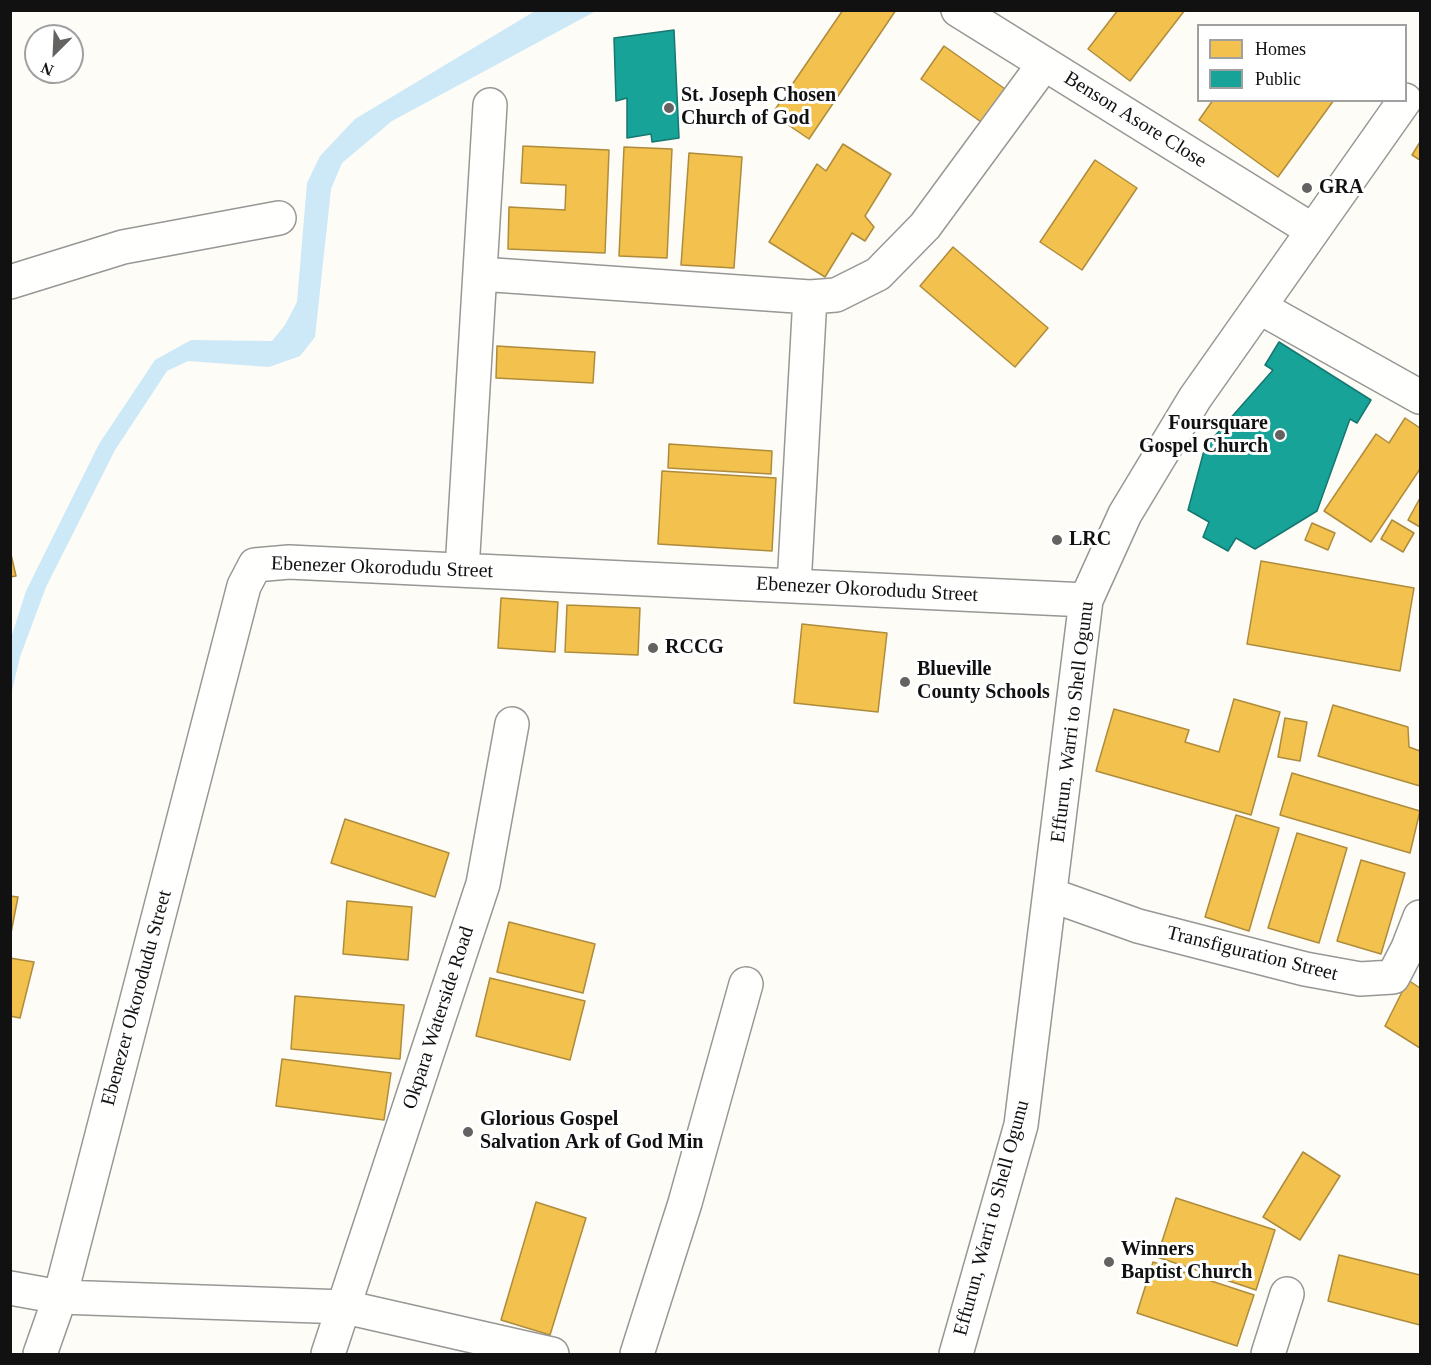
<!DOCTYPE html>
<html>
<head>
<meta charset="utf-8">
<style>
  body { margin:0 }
  #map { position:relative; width:1431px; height:1365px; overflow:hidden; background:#fdfcf7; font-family:Georgia,serif }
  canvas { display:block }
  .frame { position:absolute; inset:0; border:12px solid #111; pointer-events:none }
  .legend { position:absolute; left:1197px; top:24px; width:210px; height:78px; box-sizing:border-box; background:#fff; border:2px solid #a0a0a0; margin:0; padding:8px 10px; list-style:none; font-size:18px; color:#111 }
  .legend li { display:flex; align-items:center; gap:12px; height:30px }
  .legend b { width:30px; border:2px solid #a0a0a0 }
  .north { position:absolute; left:24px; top:24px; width:60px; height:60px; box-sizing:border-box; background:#fff; border:2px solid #a0a0a0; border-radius:50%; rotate:204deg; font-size:16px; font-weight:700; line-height:24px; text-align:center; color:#111 }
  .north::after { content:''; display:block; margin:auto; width:21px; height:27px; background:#646362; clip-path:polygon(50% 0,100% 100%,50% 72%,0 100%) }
</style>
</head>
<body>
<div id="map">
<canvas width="1431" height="1365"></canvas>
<div class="frame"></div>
<ul class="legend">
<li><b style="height:16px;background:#f2c14e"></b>Homes</li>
<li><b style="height:16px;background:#17a398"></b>Public</li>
</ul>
<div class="north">N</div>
</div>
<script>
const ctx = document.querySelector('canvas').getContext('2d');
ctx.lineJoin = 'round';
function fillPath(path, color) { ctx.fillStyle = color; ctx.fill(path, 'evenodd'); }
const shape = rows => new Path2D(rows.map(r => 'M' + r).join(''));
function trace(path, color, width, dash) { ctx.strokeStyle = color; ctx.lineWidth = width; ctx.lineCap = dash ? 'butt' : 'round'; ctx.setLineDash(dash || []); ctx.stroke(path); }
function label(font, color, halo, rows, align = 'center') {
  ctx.font = font + ' Georgia,serif'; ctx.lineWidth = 6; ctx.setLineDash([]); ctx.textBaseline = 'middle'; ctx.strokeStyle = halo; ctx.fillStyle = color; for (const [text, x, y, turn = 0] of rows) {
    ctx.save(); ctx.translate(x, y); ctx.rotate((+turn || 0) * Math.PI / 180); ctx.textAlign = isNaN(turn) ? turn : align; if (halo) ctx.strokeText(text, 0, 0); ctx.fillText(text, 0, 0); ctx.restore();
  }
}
fillPath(shape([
  [535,11,596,11,392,121,342,163,331,189,315,337,300,356,269,367,188,361,167,371,115,450,46,587,20,657,11,695,11,638,26,591,99,444,155,360,191,340,272,341,285,325,297,302,307,183,320,156,355,119]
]), '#cde8f7');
const homes = shape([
  [843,10,896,10,809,139,772,114,843,10],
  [1118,10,1185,10,1130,81,1088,49,1118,10],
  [944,46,1008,91,984,124,921,79,944,46],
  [1213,100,1334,100,1278,177,1199,120,1213,100],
  [1420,142,1420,160,1412,155,1420,142],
  [843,144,891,174,865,216,874,227,865,241,852,233,825,277,769,242,817,164,826,171,843,144],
  [523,146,609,150,605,253,508,249,509,207,565,210,566,185,521,183,523,146],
  [624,147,672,149,667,258,619,256,624,147],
  [689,153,742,157,734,268,681,265,689,153],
  [1095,160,1137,188,1082,270,1040,242,1095,160],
  [953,247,1048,328,1015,367,920,286,953,247],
  [497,346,595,352,593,383,496,378,497,346],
  [1405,418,1420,428,1420,469,1371,542,1324,511,1376,434,1389,443,1405,418],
  [669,444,772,451,771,474,668,468,669,444],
  [662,471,776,478,772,551,658,544,662,471],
  [1420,498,1420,527,1408,520,1420,498],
  [1392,520,1414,533,1403,552,1381,539,1392,520],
  [1312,523,1335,533,1328,550,1305,540,1312,523],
  [10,550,16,576,10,577,10,550],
  [1261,561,1414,588,1400,671,1247,644,1261,561],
  [501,598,558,602,555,652,498,648,501,598],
  [567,605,640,608,638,655,565,652,567,605],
  [802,624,887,633,878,712,794,703,802,624],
  [1234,699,1280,712,1251,815,1096,771,1114,709,1189,730,1185,742,1219,752,1234,699],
  [1333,705,1408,727,1409,747,1420,751,1420,786,1318,756,1333,705],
  [1285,718,1307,722,1300,761,1278,757,1285,718],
  [1292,773,1420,811,1410,853,1280,815,1292,773],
  [1236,815,1279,828,1249,931,1205,917,1236,815],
  [345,819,449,853,435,897,331,863,345,819],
  [1297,833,1347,848,1319,943,1268,928,1297,833],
  [1361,860,1405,873,1381,954,1337,941,1361,860],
  [10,896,18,897,10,938,10,896],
  [347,901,412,907,408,960,343,954,347,901],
  [509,922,595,944,583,993,497,972,509,922],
  [10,958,34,962,20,1018,10,1016,10,958],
  [490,978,585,1001,570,1060,476,1036,490,978],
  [1408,980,1420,988,1420,1048,1385,1026,1408,980],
  [295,996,404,1005,400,1059,291,1049,295,996],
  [282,1059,391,1073,384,1120,276,1106,282,1059],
  [1303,1152,1340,1176,1300,1240,1263,1217,1303,1152],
  [1176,1198,1275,1230,1256,1290,1157,1257,1176,1198],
  [536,1202,586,1218,550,1335,501,1320,536,1202],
  [1339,1255,1420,1275,1420,1325,1328,1301,1339,1255],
  [1153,1262,1254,1295,1237,1346,1137,1313,1153,1262]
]);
fillPath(homes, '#f2c14e');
trace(homes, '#ae8c3c', 1.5);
const public = shape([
  [674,30,679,138,652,142,651,134,627,138,627,98,616,101,614,38,674,30],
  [1279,342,1371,400,1357,423,1350,419,1317,511,1255,549,1236,538,1228,551,1203,537,1209,522,1188,510,1205,447,1273,370,1265,365,1279,342]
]);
fillPath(public, '#17a398');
trace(public, '#157770', 1.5);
const minor = shape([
  [958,10,1312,230],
  [480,274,810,297,836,295,878,274,925,226,1044,64],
  [10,282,123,247,279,218],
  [1261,308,1420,397],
  [462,570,490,105],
  [794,586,810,297],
  [1051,895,1138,926,1305,969,1360,979,1393,977,1408,948,1420,917],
  [10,1288,60,1297,345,1307,552,1354],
  [40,1354,60,1297,244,586,255,565,289,562,1086,600],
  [328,1354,483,884,512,724],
  [637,1354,685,1203,746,984],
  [956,1354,1021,1125,1086,600,1125,514,1195,398,1405,100],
  [1268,1354,1287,1294]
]);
trace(minor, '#979795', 36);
trace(minor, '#fffffe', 33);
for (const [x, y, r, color] of [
  [669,108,6,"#646362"],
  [1307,188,6,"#646362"],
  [1280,435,6,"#646362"],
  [1057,540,6,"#646362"],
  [653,648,6,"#646362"],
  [905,682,6,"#646362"],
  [468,1132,6,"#646362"],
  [1109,1262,6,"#646362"]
]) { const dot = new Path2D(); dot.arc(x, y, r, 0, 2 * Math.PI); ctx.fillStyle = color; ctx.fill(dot); trace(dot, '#fff', 2); }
label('bold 20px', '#111', '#fff', [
  ["St. Joseph Chosen",681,96],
  ["Church of God",681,119],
  ["GRA",1319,188],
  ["Foursquare",1268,424,"right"],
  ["Gospel Church",1268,447,"right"],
  ["LRC",1069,540],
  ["RCCG",665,648],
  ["Blueville",917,670],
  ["County Schools",917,693],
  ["Glorious Gospel",480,1120],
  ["Salvation Ark of God Min",480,1143],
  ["Winners",1121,1250],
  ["Baptist Church",1121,1273]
], 'left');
label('20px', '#111', '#fff', [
  ["Benson Asore Close",1135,120,32],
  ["Ebenezer Okorodudu Street",382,568,2],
  ["Ebenezer Okorodudu Street",867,590,3],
  ["Effurun, Warri to Shell Ogunu",1073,722,-83],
  ["Transfiguration Street",1252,954,14],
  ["Ebenezer Okorodudu Street",137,998,-75],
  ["Okpara Waterside Road",439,1018,-72],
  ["Effurun, Warri to Shell Ogunu",992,1218,-75]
]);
</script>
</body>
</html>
